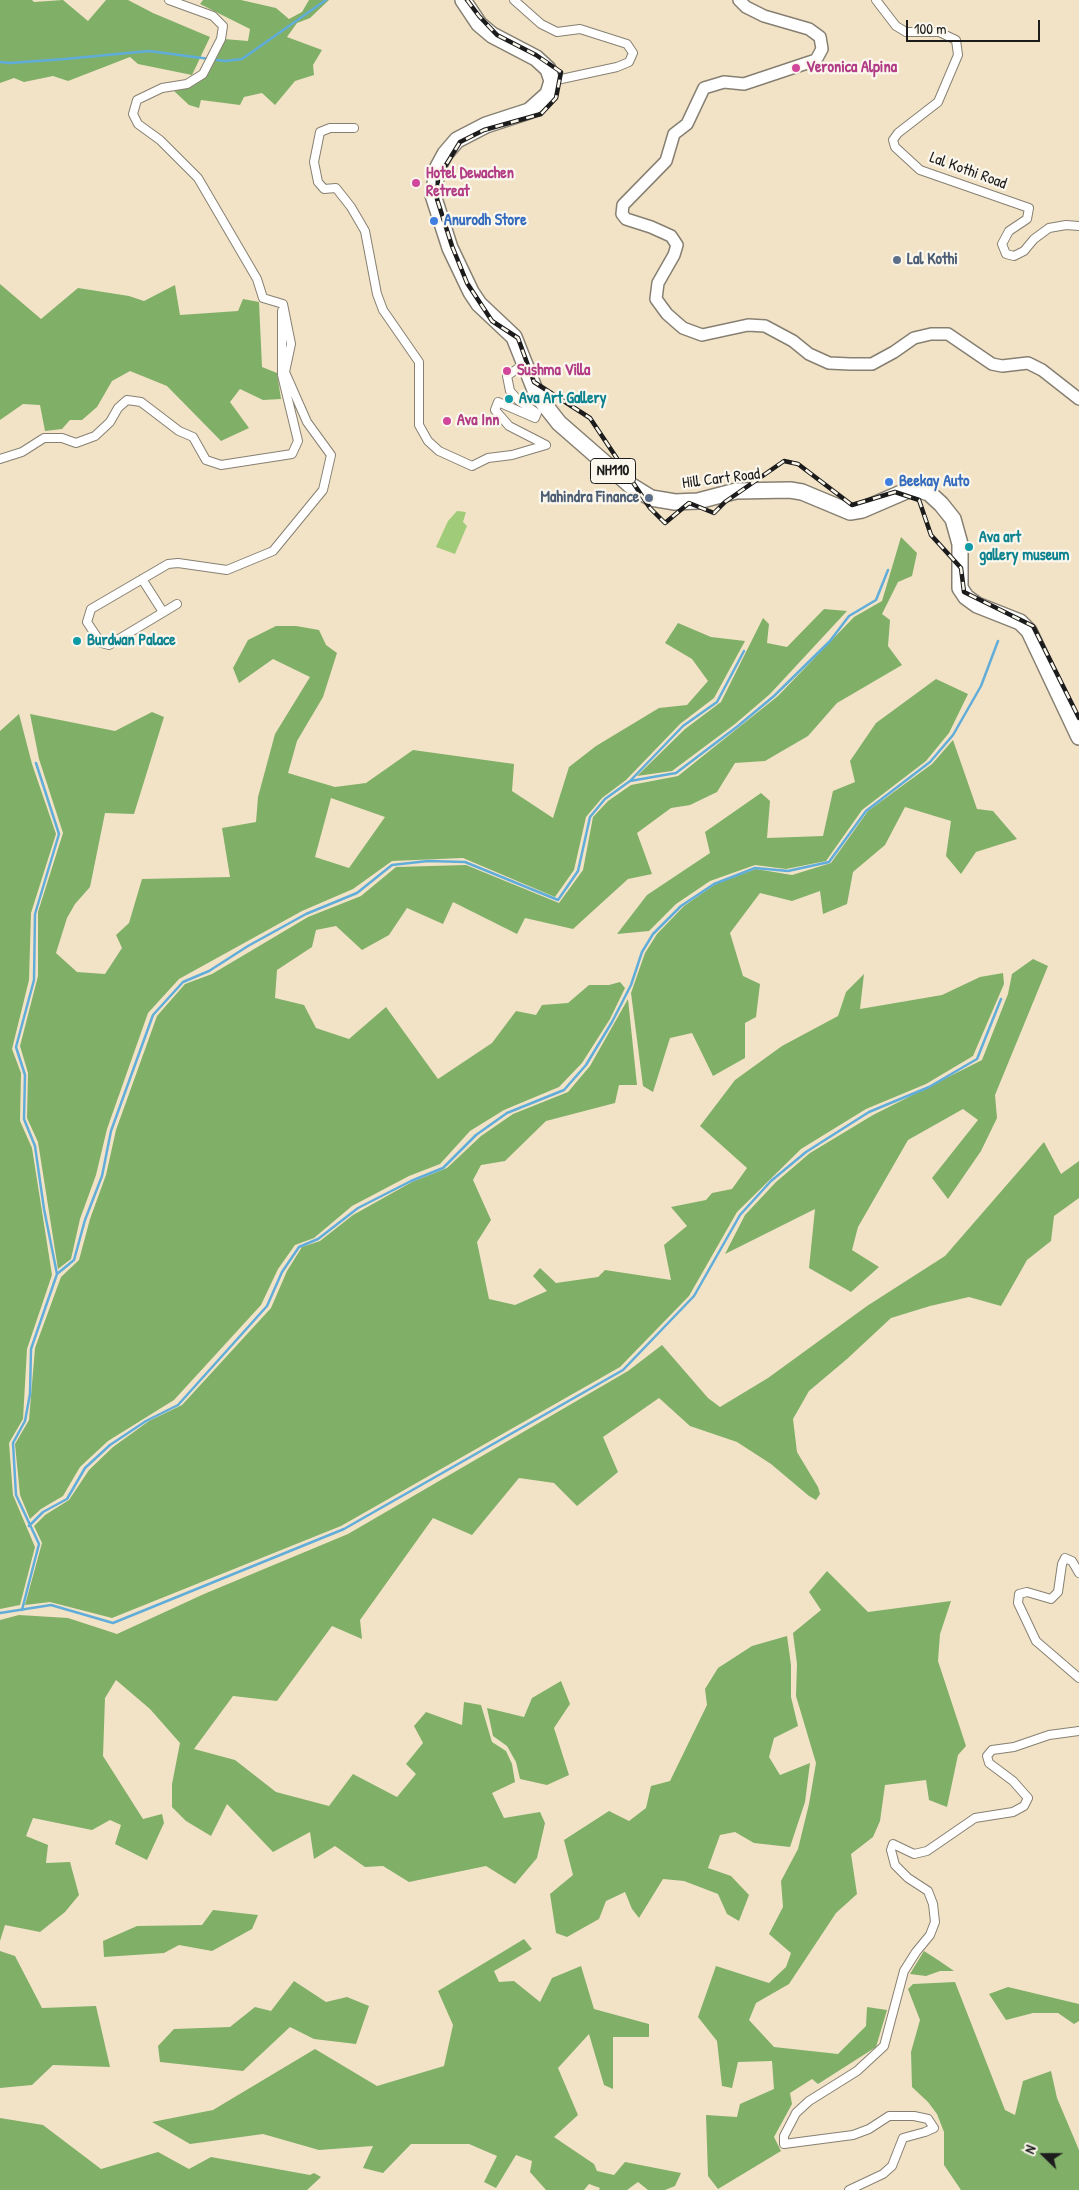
<!DOCTYPE html>
<html>
<head>
<meta charset="utf-8">
<style>
  body { margin:0 }
  #map { position:relative; width:1079px; height:2190px; overflow:hidden; background:#f2e3c7; font-family:"Patrick Hand",sans-serif }
  canvas { display:block }
  .north { position:absolute; left:1019px; top:2130px; width:50px; height:50px; -webkit-text-stroke:4px #fbf7ec; paint-order:stroke; rotate:292deg; font-size:14px; font-weight:700; line-height:20px; text-align:center; color:#1c1c1c }
  .north::after { content:''; display:block; margin:auto; width:18px; height:22px; background:#1c1c1c; clip-path:polygon(50% 0,100% 100%,50% 72%,0 100%) }
  .scale { position:absolute; left:906px; top:20px; width:134px; height:22px; box-sizing:border-box; border:2px solid #1c1c1c; border-top:0; padding-left:6px; font-size:15px; line-height:18px; white-space:nowrap; color:#1c1c1c; -webkit-text-stroke:4px #fbf7ec; paint-order:stroke }
</style>
</head>
<body>
<div id="map">
<canvas width="1079" height="2190"></canvas>
<div class="north">N</div>
<div class="scale">100 m</div>
</div>
<script>
const ctx = document.querySelector('canvas').getContext('2d');
ctx.lineJoin = 'round';
function fillPath(path, color) { ctx.fillStyle = color; ctx.fill(path, 'evenodd'); }
const shape = rows => new Path2D(rows.map(r => 'M' + r).join(''));
function trace(path, color, width, dash) { ctx.strokeStyle = color; ctx.lineWidth = width; ctx.lineCap = dash ? 'butt' : 'round'; ctx.setLineDash(dash || []); ctx.stroke(path); }
function label(font, color, halo, rows, align = 'center') {
  ctx.font = font + ' "Patrick Hand",sans-serif'; ctx.lineWidth = 4.5; ctx.setLineDash([]); ctx.textBaseline = 'middle'; ctx.strokeStyle = halo; ctx.fillStyle = color; for (const [text, x, y, turn = 0] of rows) {
    ctx.save(); ctx.translate(x, y); ctx.rotate((+turn || 0) * Math.PI / 180); ctx.textAlign = isNaN(turn) ? turn : align; if (halo) ctx.strokeText(text, 0, 0); ctx.fillText(text, 0, 0); ctx.restore();
  }
}
fillPath(shape([
  [457,511,466,512,463,522,467,526,455,554,436,547,448,521]
]), '#a0cb78');
fillPath(shape([
  [0,0,32,0,34,2,63,0,88,21,106,0,128,0,153,13,210,37,192,75,138,64,130,57,68,81,53,76,24,82,14,78,0,83],
  [203,0,241,0,276,8,289,19,302,12,309,0,329,0,310,18,297,23,287,37,322,50,313,65,314,75,295,81,275,105,262,93,244,97,240,105,201,100,199,108,189,105,174,91,188,87,224,39,248,41,250,29,200,4],
  [0,284,41,319,78,288,129,296,144,301,175,285,180,315,238,311,243,299,259,302,262,367,277,373,281,399,263,400,240,389,230,402,249,428,221,441,167,386,130,371,112,381,97,407,82,420,70,420,62,429,45,431,40,405,23,404,0,420],
  [901,537,917,553,912,576,898,582,882,614,890,620,888,646,902,665,837,703,808,736,765,761,735,763,717,792,690,805,671,808,637,833,652,874,628,879,573,929,525,918,517,934,453,902,443,924,407,908,389,935,362,950,336,926,316,930,312,947,277,970,275,998,304,1005,316,1028,349,1039,386,1007,438,1079,492,1043,516,1011,536,1015,542,1005,568,1003,589,985,609,985,620,982,625,988,610,1019,582,1063,559,1087,504,1110,470,1131,440,1164,409,1176,352,1206,314,1238,295,1245,278,1269,261,1305,174,1400,108,1441,80,1467,63,1496,41,1509,30,1519,20,1495,15,1444,29,1420,35,1348,61,1277,79,1260,90,1219,106,1175,116,1130,157,1016,185,984,212,974,308,917,361,896,396,867,466,865,559,903,583,870,593,817,608,801,631,785,678,776,778,696,854,617,882,601],
  [824,609,847,611,770,694,735,724,672,771,637,776,685,729,721,702,763,618,769,624,767,643,787,647],
  [678,623,711,637,745,641,714,698,680,724,626,780,602,798,586,817,574,870,555,897,463,858,392,861,353,889,302,911,179,979,148,1013,107,1129,96,1175,80,1219,71,1259,58,1269,38,1142,27,1118,28,1073,20,1046,38,976,38,912,63,833,39,759,30,714,115,731,152,712,164,717,134,814,105,813,90,887,75,904,67,918,56,953,77,972,105,974,122,948,116,935,129,923,142,879,230,877,222,828,256,822,258,797,275,734,310,677,273,659,239,683,233,668,248,640,276,626,296,626,319,630,326,645,337,653,323,697,297,741,288,773,335,787,366,783,413,750,514,764,512,791,553,818,569,767,596,746,659,708,687,705,708,681,692,659,665,643],
  [331,798,385,817,349,868,315,857],
  [936,679,968,694,949,733,926,761,862,810,826,861,786,869,755,865,710,881,676,904,649,931,617,934,647,895,710,853,705,832,761,793,770,801,767,838,823,836,833,791,855,782,850,761,876,723],
  [19,714,32,764,56,834,31,913,29,980,12,1049,21,1073,20,1121,32,1148,52,1275,27,1349,23,1419,9,1443,13,1495,35,1547,20,1605,0,1609,0,731],
  [953,740,977,809,993,811,1017,839,976,852,961,874,946,856,951,821,905,807,885,845,853,872,847,904,823,914,820,891,792,901,760,893,730,933,743,976,760,984,756,1017,745,1023,745,1058,713,1076,692,1033,670,1038,653,1092,643,1086,631,993,645,953,657,934,684,906,717,883,756,869,792,875,831,863,868,811,932,764],
  [1033,959,1048,966,995,1095,997,1118,981,1151,948,1199,932,1178,978,1120,963,1109,908,1140,858,1227,852,1250,879,1267,851,1292,809,1268,815,1209,725,1254,745,1215,776,1182,810,1153,873,1115,982,1060,1008,994,1012,974],
  [1003,973,1004,984,973,1056,926,1084,866,1109,801,1149,737,1212,689,1296,620,1367,341,1526,112,1618,50,1602,25,1605,42,1543,34,1526,45,1515,69,1500,89,1470,113,1447,149,1421,182,1405,271,1308,287,1271,302,1247,320,1241,353,1215,412,1182,447,1168,481,1136,513,1114,568,1092,590,1066,628,999,637,1085,619,1085,615,1103,546,1121,505,1161,481,1165,473,1180,491,1220,477,1242,489,1299,515,1305,547,1291,533,1276,540,1268,556,1283,598,1277,605,1270,671,1280,664,1245,687,1226,671,1207,706,1200,712,1193,732,1189,747,1168,700,1126,735,1080,782,1046,838,1016,846,992,864,974,860,1009,942,995,980,977],
  [1044,1142,1061,1174,1079,1161,1079,1198,1054,1216,1051,1241,1027,1260,1001,1306,969,1297,930,1306,891,1318,847,1359,809,1391,793,1419,797,1452,818,1487,820,1494,816,1500,809,1496,771,1464,737,1442,690,1426,659,1398,603,1437,618,1472,577,1506,554,1483,519,1478,472,1535,433,1518,360,1620,362,1639,332,1626,277,1701,233,1696,194,1749,235,1760,276,1792,329,1806,353,1774,397,1797,416,1774,406,1764,423,1743,414,1726,426,1712,462,1725,464,1702,481,1705,492,1742,506,1751,512,1764,515,1782,492,1793,504,1818,540,1812,545,1823,537,1858,515,1884,486,1866,409,1882,383,1866,365,1867,335,1846,314,1859,310,1832,273,1852,227,1804,211,1836,186,1821,172,1807,172,1784,180,1743,150,1709,116,1680,105,1698,103,1756,143,1819,162,1814,164,1823,147,1860,115,1844,121,1825,110,1820,92,1830,33,1818,26,1836,48,1845,46,1863,70,1862,79,1895,65,1912,40,1932,5,1925,0,1941,0,1620,19,1615,68,1618,117,1634,204,1594,348,1534,628,1371,662,1345,708,1398,720,1407,768,1378,867,1306,945,1256],
  [827,1571,868,1612,951,1601,940,1634,938,1661,966,1746,958,1755,947,1807,929,1800,926,1780,885,1785,880,1821,873,1837,851,1854,857,1894,836,1913,789,1984,756,2003,749,2020,774,2047,838,2054,866,2026,867,2007,887,2010,876,2047,818,2084,812,2079,790,2093,792,2104,774,2137,781,2151,718,2189,708,2176,706,2115,737,2117,740,2104,774,2089,772,2061,738,2062,732,2088,722,2086,717,2041,698,2017,716,1966,769,1983,786,1967,791,1953,769,1934,783,1907,781,1881,798,1849,809,1804,816,1763,796,1696,797,1664,793,1633,821,1610,809,1592],
  [787,1636,791,1665,791,1697,798,1726,774,1738,769,1757,780,1775,810,1763,805,1802,790,1847,754,1843,735,1832,720,1835,708,1868,731,1876,749,1895,739,1921,727,1914,718,1894,684,1881,663,1879,639,1918,632,1909,625,1892,606,1901,599,1919,567,1937,556,1933,550,1894,573,1875,564,1840,609,1811,629,1821,646,1808,651,1786,670,1781,707,1705,705,1689,718,1668,752,1646],
  [561,1681,570,1704,554,1728,569,1775,547,1785,520,1779,516,1762,507,1746,493,1736,487,1708,524,1717,532,1698],
  [213,1910,258,1915,252,1929,212,1951,179,1945,164,1953,104,1957,103,1941,137,1926,202,1925],
  [524,1939,532,1949,494,1971,499,1982,514,1981,540,2002,552,1978,581,1966,594,2009,649,2024,649,2037,613,2037,613,2089,604,2085,589,2034,558,2068,578,2115,554,2137,594,2164,597,2171,614,2175,625,2162,681,2173,675,2186,665,2190,648,2190,638,2182,627,2190,599,2190,600,2188,589,2184,584,2190,546,2190,530,2172,532,2161,516,2155,496,2188,484,2182,497,2156,469,2144,411,2144,383,2173,363,2168,373,2146,319,2150,263,2134,190,2144,152,2122,213,2110,315,2049,377,2086,444,2066,453,2025,438,1991],
  [0,1951,15,1956,42,2008,96,2006,110,2067,53,2065,32,2085,0,2088],
  [924,1951,938,1960,954,1971,940,1971,926,1976,910,1974],
  [294,1981,326,2002,347,1997,369,2006,356,2044,314,2039,290,2027,243,2071,160,2062,158,2046,174,2029,230,2027,255,2007,271,2011],
  [955,1982,1005,2110,1015,2115,1023,2081,1051,2071,1057,2098,1079,2150,1079,2190,961,2190,944,2165,944,2132,937,2114,928,2102,912,2087,911,2052,920,2020,908,1989,913,1984],
  [1008,1987,1079,2004,1079,2021,1074,2024,1058,2013,1033,2013,1006,2020,989,1994],
  [0,2118,43,2125,101,2169,158,2152,189,2169,211,2157,310,2175,314,2173,321,2177,307,2190,0,2190]
]), '#80af68');
trace(shape([
  [0,62,10,63,65,59,149,51,225,61,242,59,326,0],
  [36,763,59,834,35,914,34,980,16,1047,25,1075,24,1119,35,1146,44,1209,57,1274],
  [630,781,676,773,738,726,774,696,830,641,849,616,876,600,888,570],
  [29,1526,43,1512,67,1499,85,1468,110,1445,146,1421,178,1405,267,1306,282,1272,299,1247,318,1239,358,1208,411,1181,443,1168,476,1135,507,1113,564,1090,586,1065,612,1022,631,985,642,952,653,934,681,906,714,884,755,868,788,871,829,862,866,811,930,762,953,735,981,686,998,641],
  [22,1610,39,1544,16,1495,13,1443,25,1421,30,1394,31,1349,57,1274,74,1260,85,1220,102,1176,111,1131,153,1015,183,982,209,971,248,946,306,914,357,893,392,865,428,861,465,862,558,900,578,871,590,817,605,799,630,781,683,726,717,702,744,651],
  [0,1613,51,1605,113,1623,344,1529,623,1370,694,1296,740,1215,771,1181,806,1152,869,1112,929,1087,977,1059,1001,999]
]), '#61adda', 2.5);
const street = shape([
  [169,0,213,16,223,26,221,39,203,74,187,84,162,88,137,100,133,114,138,124,160,140,198,178,257,279,263,298,283,304,291,344,285,372,307,422,331,455,323,490,273,551,227,570,178,563,168,564,91,609,87,622,101,643,109,645,177,604],
  [514,0,541,24,557,32,580,29,627,44,633,53,629,62,617,67,552,81],
  [876,0,896,26,906,32,939,32,956,40,958,55,938,102,898,133,893,140,895,147,920,170,1029,208,1027,219,1009,231,1002,244,1006,254,1014,256,1024,251,1034,239,1049,228,1066,225,1079,226],
  [354,128,330,128,320,132,314,162,318,182,324,189,336,188,351,207,365,231,377,294,383,310,419,362,419,425,428,441,439,451,472,466,488,458,512,455,546,445,509,426,495,410,498,402,535,418,537,413,519,401,510,391,507,376,524,364],
  [0,459,22,452,44,438,62,438,76,443,95,436,110,422,118,408,127,400,141,402,179,431,193,437,206,460,221,465,292,454,298,441,282,375,282,311],
  [142,579,163,612],
  [1079,1573,1072,1561,1065,1558,1062,1564,1058,1592,1051,1599,1027,1592,1019,1594,1018,1603,1036,1641,1079,1678],
  [849,2190,883,2174,892,2166,903,2138,925,2132,934,2128,928,2119,914,2116,889,2116,869,2129,853,2135,784,2144,784,2136,796,2113,809,2101,857,2071,884,2046,904,1971,916,1952,930,1935,935,1922,933,1904,928,1891,908,1878,895,1865,891,1850,893,1844,914,1854,927,1851,975,1818,1013,1812,1024,1806,1028,1798,1013,1781,989,1763,987,1756,992,1750,1014,1747,1049,1735,1079,1731]
]);
const secondary = shape([
  [739,0,746,7,764,16,809,29,820,37,822,49,816,60,744,84,724,82,704,88,687,124,674,134,666,161,623,205,622,214,626,219,651,227,671,236,677,245,674,255,658,283,656,299,667,314,683,328,702,335,748,325,765,326,793,341,809,354,829,363,850,364,872,364,894,352,914,338,931,334,948,334,992,364,1002,366,1028,363,1042,370,1079,399]
]);
const highway = shape([
  [463,0,479,24,492,35,536,58,548,69,552,81,548,94,529,111,486,125,457,140,445,154,438,167,433,195,450,248,471,292,479,304,514,337,537,395,559,423,630,485,651,498,675,502,698,501,736,491,790,490,802,492,850,512,862,510,913,488,929,493,941,504,953,519,960,544,960,588,966,597,977,605,1020,622,1029,631,1079,737]
]);
trace(street, '#878072', 10);
trace(secondary, '#878072', 14);
trace(highway, '#878072', 18);
trace(street, '#fff', 8);
trace(secondary, '#fff', 11);
trace(highway, '#fff', 15);
const rail = shape([
  [467,0,479,16,497,35,536,55,561,72,556,98,541,114,484,130,460,142,438,178,437,199,452,246,467,283,492,321,518,338,534,382,590,418,650,508,665,523,689,503,714,513,725,502,784,461,798,464,852,505,895,492,919,500,931,535,961,568,964,592,1033,626,1079,718]
]);
trace(rail, '#1c1c1c', 4.5);
trace(rail, '#fbf7ec', 2.5, [8]);
for (const [x, y, r, color] of [
  [796,68,5,"#d1479c"],
  [416,183,5,"#d1479c"],
  [434,221,5,"#3f7fe0"],
  [897,260,5,"#5c6f8a"],
  [507,371,5,"#d1479c"],
  [509,399,5,"#0f9aa8"],
  [447,421,5,"#d1479c"],
  [889,482,5,"#3f7fe0"],
  [649,498,5,"#5c6f8a"],
  [969,547,5,"#0f9aa8"],
  [77,641,5,"#0f9aa8"]
]) { const dot = new Path2D(); dot.arc(x, y, r, 0, 2 * Math.PI); ctx.fillStyle = color; ctx.fill(dot); trace(dot, '#fbf7ec', 2); }
for (const [x, y, w] of [
  [613,471,45]
]) { const box = new Path2D(); box.roundRect(x - w / 2, y - 12.5, w, 25, 4); ctx.fillStyle = '#fbf7ec'; ctx.fill(box); trace(box, '#1c1c1c', 1); }
label('bold 15px', '#1c1c1c', null, [
  ["NH110",613,471]
]);
label('bold 16px', '#b23c85', '#fbf7ec', [
  ["Veronica Alpina",806,68],
  ["Hotel Dewachen",426,174],
  ["Retreat",426,192],
  ["Sushma Villa",517,371],
  ["Ava Inn",457,421]
], 'left');
label('16px', '#1c1c1c', '#fbf7ec', [
  ["Lal Kothi Road",968,171,20],
  ["Hill Cart Road",721,479,-7]
]);
label('bold 16px', '#366cbe', '#fbf7ec', [
  ["Anurodh Store",444,221],
  ["Beekay Auto",899,482]
], 'left');
label('bold 16px', '#4e5e75', '#fbf7ec', [
  ["Lal Kothi",907,260],
  ["Mahindra Finance",639,498,"right"]
], 'left');
label('bold 16px', '#0d838f', '#fbf7ec', [
  ["Ava Art Gallery",519,399],
  ["Ava art",979,538],
  ["gallery museum",979,556],
  ["Burdwan Palace",87,641]
], 'left');
</script>
</body>
</html>
